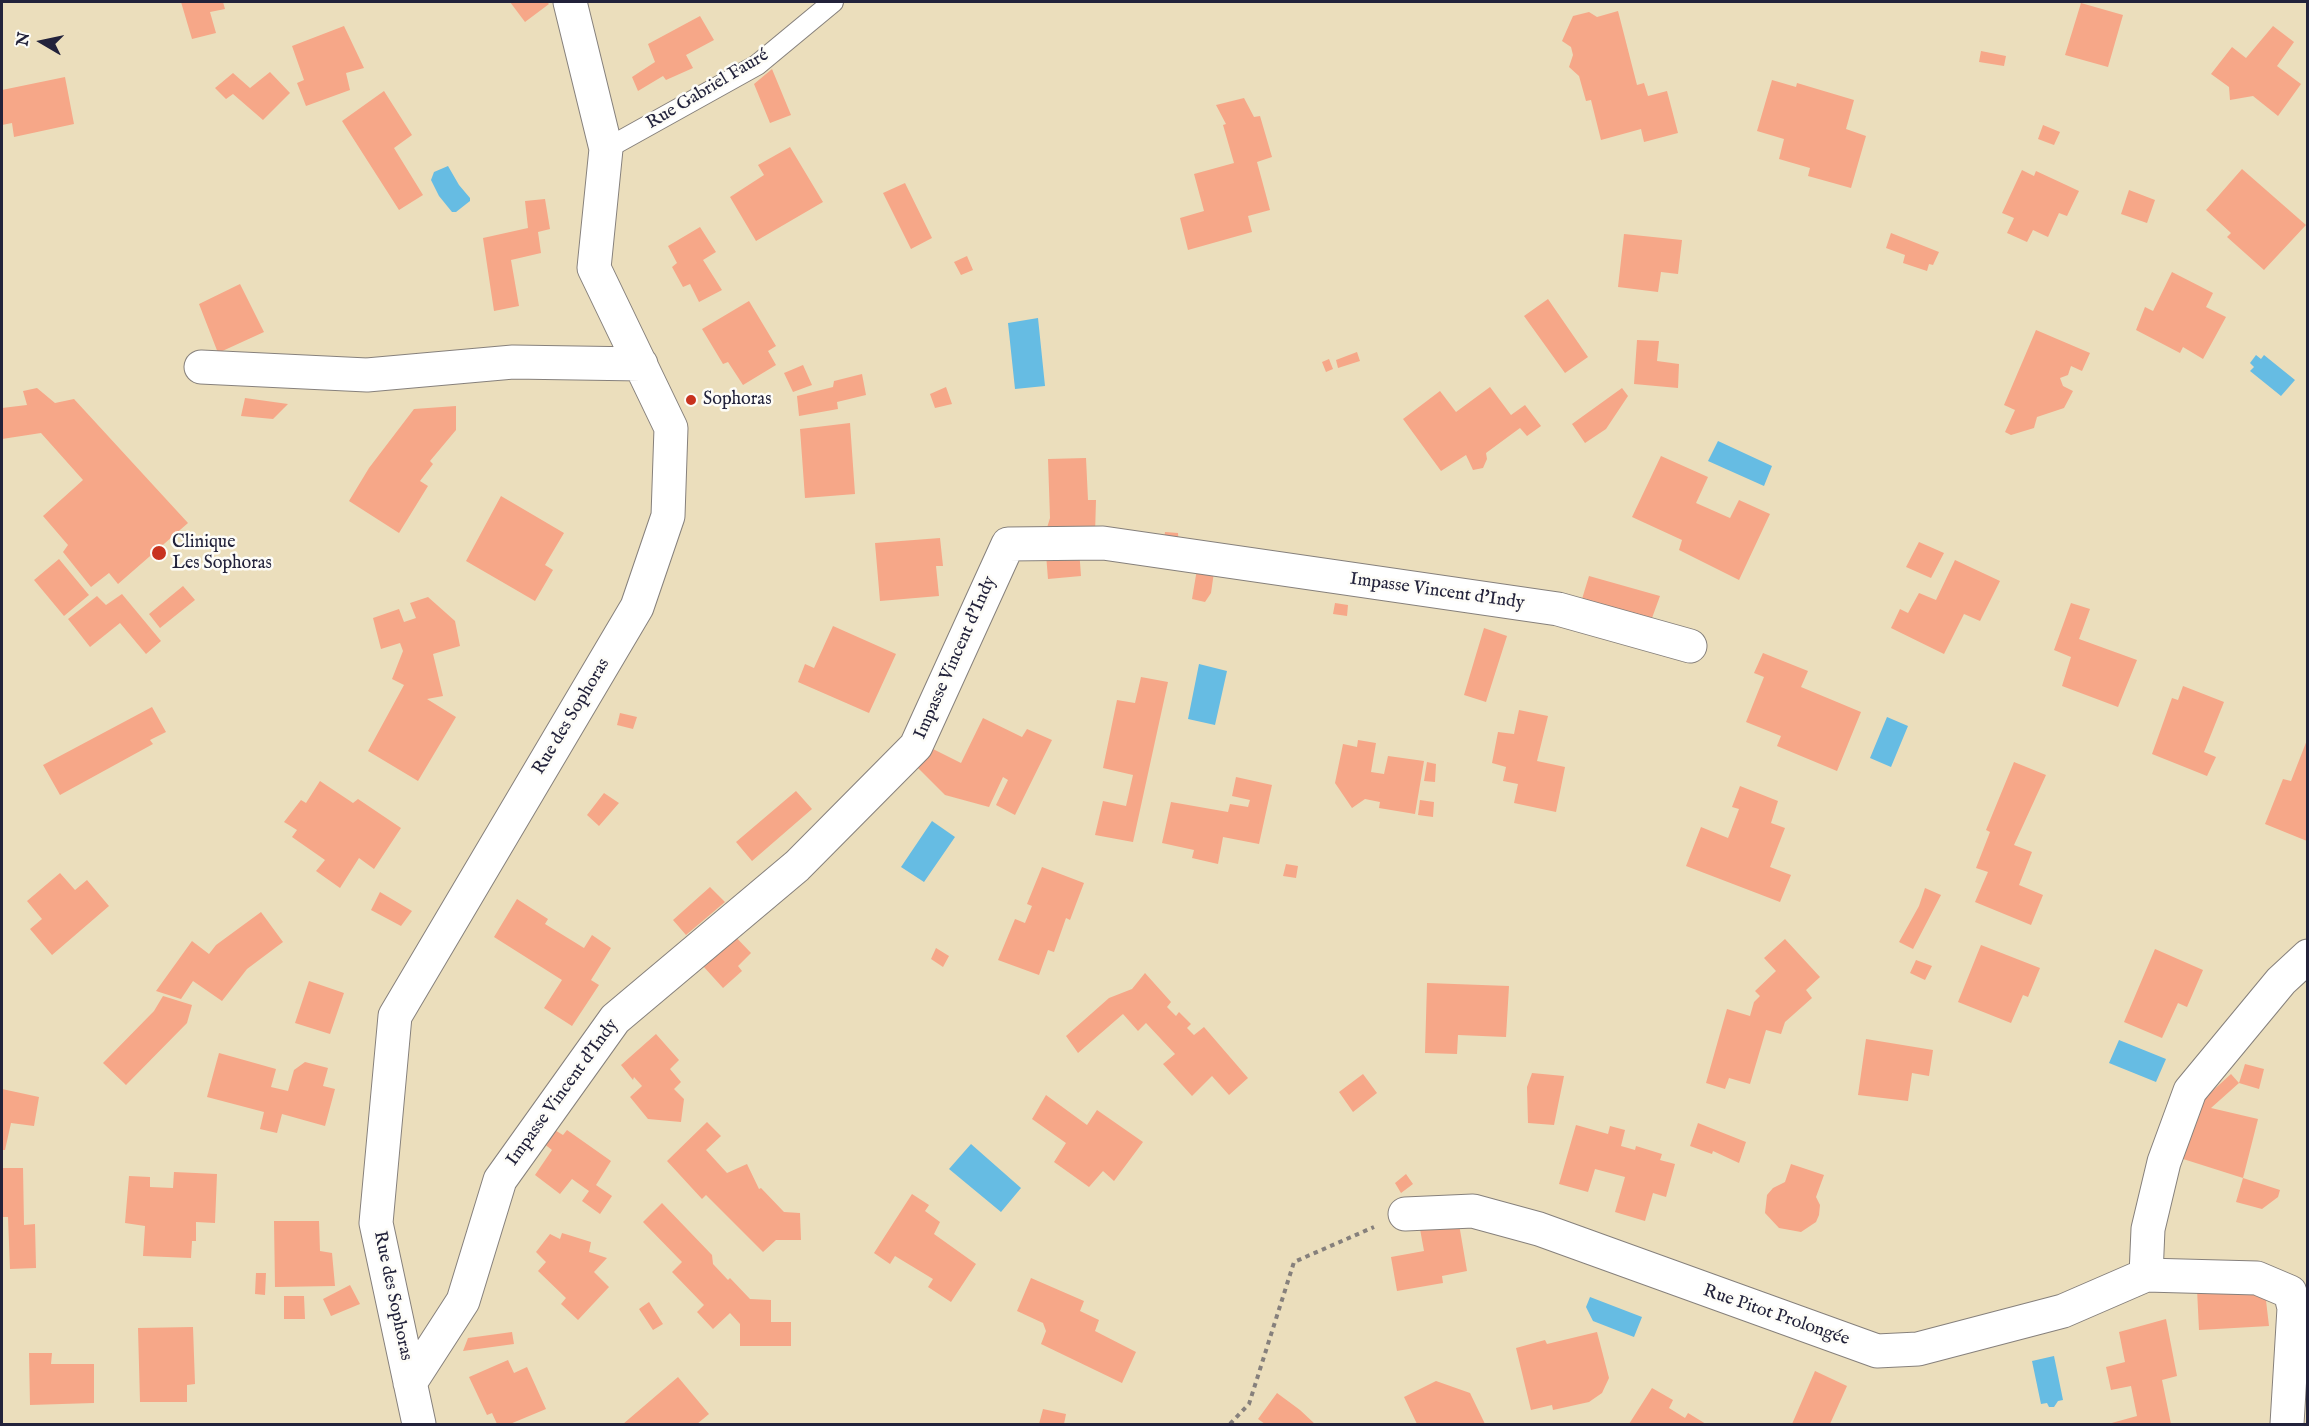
<!DOCTYPE html>
<html>
<head>
<meta charset="utf-8">
<style>
  body { margin:0 }
  #map { position:relative; width:2309px; height:1426px; overflow:hidden; background:#ebdebc; font-family:"IM FELL English",serif }
  canvas { display:block }
  .frame { position:absolute; inset:0; border:3px solid #22223b; pointer-events:none }
  .north { position:absolute; left:12px; top:12px; width:60px; height:60px; -webkit-text-stroke:4px #fdfcf7; paint-order:stroke; rotate:279deg; font-size:16px; font-weight:700; line-height:24px; text-align:center; color:#22223b }
  .north::after { content:''; display:block; margin:auto; width:21px; height:27px; background:#22223b; clip-path:polygon(50% 0,100% 100%,50% 72%,0 100%) }
</style>
</head>
<body>
<div id="map">
<canvas width="2309" height="1426"></canvas>
<div class="frame"></div>
<div class="north">N</div>
</div>
<script>
const ctx = document.querySelector('canvas').getContext('2d');
ctx.lineJoin = 'round';
function fillPath(path, color) { ctx.fillStyle = color; ctx.fill(path, 'evenodd'); }
const shape = rows => new Path2D(rows.map(r => 'M' + r).join(''));
function trace(path, color, width, dash) { ctx.strokeStyle = color; ctx.lineWidth = width; ctx.lineCap = dash ? 'butt' : 'round'; ctx.setLineDash(dash || []); ctx.stroke(path); }
function label(font, color, halo, rows, align = 'center') {
  ctx.font = font + ' "IM FELL English",serif'; ctx.lineWidth = 5; ctx.setLineDash([]); ctx.textBaseline = 'middle'; ctx.strokeStyle = halo; ctx.fillStyle = color; for (const [text, x, y, turn = 0] of rows) {
    ctx.save(); ctx.translate(x, y); ctx.rotate((+turn || 0) * Math.PI / 180); ctx.textAlign = isNaN(turn) ? turn : align; if (halo) ctx.strokeText(text, 0, 0); ctx.fillText(text, 0, 0); ctx.restore();
  }
}
fillPath(shape([
  [448,166,459,185,470,198,470,201,456,212,452,212,439,196,431,180,434,172],
  [1038,318,1045,386,1015,389,1008,323],
  [2256,355,2261,359,2264,355,2295,380,2281,396,2250,371,2254,367,2250,363],
  [1718,441,1772,466,1764,486,1708,461],
  [1199,664,1227,671,1215,725,1188,719],
  [1887,717,1908,726,1891,767,1870,758],
  [932,821,955,837,924,882,901,867],
  [2119,1040,2166,1059,2156,1082,2109,1063],
  [971,1144,1021,1188,1001,1212,949,1169],
  [1590,1297,1642,1317,1634,1337,1593,1321,1586,1307],
  [2054,1356,2063,1400,2058,1401,2054,1407,2049,1407,2047,1403,2041,1404,2032,1361]
]), '#66bce3');
fillPath(shape([
  [181,2,223,2,225,9,210,12,216,33,192,39],
  [510,2,547,2,549,4,525,22],
  [2081,3,2123,15,2108,67,2065,55],
  [1618,11,1637,85,1644,83,1648,96,1667,91,1678,133,1644,142,1641,129,1601,140,1591,100,1586,101,1579,76,1569,67,1573,55,1571,47,1562,41,1573,16,1589,12,1597,17],
  [700,16,714,40,686,55,693,68,666,80,663,76,638,91,632,77,655,62,648,44],
  [344,26,364,68,346,73,350,90,306,106,297,83,304,80,292,46],
  [2273,26,2294,42,2277,66,2301,84,2278,116,2253,96,2230,100,2229,87,2211,74,2232,47,2246,58],
  [1981,51,2006,56,2004,66,1979,62],
  [772,69,791,115,770,123,754,84],
  [270,72,290,93,263,120,233,94,226,99,215,88,233,73,250,88],
  [65,77,74,124,14,137,12,123,2,125,2,90],
  [1772,80,1796,87,1797,83,1854,100,1846,129,1866,136,1851,188,1808,176,1810,168,1779,159,1784,139,1757,131],
  [384,91,412,135,394,148,423,195,399,210,342,121],
  [1244,98,1254,117,1260,116,1272,157,1257,162,1270,210,1248,216,1252,232,1188,250,1180,218,1204,211,1194,174,1234,163,1223,125,1226,124,1216,105],
  [2043,125,2060,132,2054,145,2038,139],
  [790,147,823,202,756,241,730,197,764,175,758,165],
  [2242,169,2306,225,2264,270,2227,237,2231,233,2206,210],
  [2022,170,2034,176,2036,171,2079,191,2067,216,2059,213,2048,237,2033,230,2027,242,2007,233,2014,218,2002,213],
  [905,183,932,238,911,249,883,193],
  [2129,190,2155,200,2147,223,2121,214],
  [545,199,550,229,538,232,541,253,511,260,519,306,494,311,483,238,528,228,525,201],
  [700,227,716,252,703,260,722,290,699,302,690,284,683,287,672,267,677,263,668,246],
  [1891,233,1939,252,1933,265,1929,264,1927,271,1903,263,1905,255,1886,248],
  [1624,234,1682,240,1678,274,1661,272,1658,292,1618,287],
  [967,256,973,270,961,275,954,262],
  [2172,272,2213,293,2206,307,2226,317,2203,359,2183,347,2180,353,2136,330,2145,307,2153,311],
  [240,284,264,332,218,353,199,304],
  [1548,299,1588,357,1565,373,1524,316],
  [749,301,776,346,768,351,776,365,743,385,728,362,723,364,702,329],
  [2036,330,2090,353,2082,371,2071,366,2068,375,2060,378,2063,386,2073,391,2064,408,2037,417,2034,428,2011,435,2005,432,2015,410,2004,405],
  [1637,340,1659,341,1657,361,1679,364,1678,388,1634,384],
  [1357,352,1360,361,1338,368,1336,360],
  [1329,359,1333,369,1326,372,1322,362],
  [803,365,812,385,793,392,784,373],
  [862,374,866,395,837,402,838,409,799,416,797,396,833,387,834,381],
  [946,387,952,404,935,408,930,394],
  [1490,387,1511,415,1525,405,1541,426,1527,436,1520,428,1486,453,1487,459,1483,468,1473,470,1466,455,1441,471,1403,419,1440,391,1456,412],
  [37,388,55,403,74,399,188,523,118,584,109,573,91,587,63,552,68,545,43,516,83,480,41,433,2,439,2,408,27,405,23,391],
  [1622,388,1628,396,1606,429,1585,443,1572,424],
  [245,398,288,404,273,419,241,416],
  [456,406,456,430,430,461,433,464,420,481,428,486,399,533,349,501,369,468,414,409],
  [850,423,855,494,805,498,800,429],
  [1661,456,1708,477,1696,503,1730,518,1739,500,1770,514,1739,580,1679,550,1682,540,1632,517],
  [1086,458,1088,500,1096,500,1095,534,1046,531,1050,518,1048,459],
  [501,496,564,533,545,565,553,570,535,601,466,561],
  [1165,532,1178,533,1179,548,1163,546],
  [940,538,943,566,936,566,939,596,880,601,875,543],
  [1919,542,1944,553,1931,578,1906,567],
  [1079,549,1081,576,1048,579,1046,554],
  [59,559,89,595,64,616,34,580],
  [1955,560,2000,581,1980,621,1964,614,1944,654,1891,628,1900,609,1908,613,1919,593,1936,600],
  [1197,569,1214,572,1211,593,1205,602,1192,599],
  [1589,576,1660,596,1652,618,1582,599],
  [183,586,195,600,160,628,149,614],
  [122,594,161,641,146,654,120,623,90,647,68,619,97,596,106,605],
  [428,597,455,621,460,646,433,654,443,696,427,699,456,717,418,781,368,751,404,685,392,679,403,651,400,643,381,649,373,618,399,609,404,622,416,618,410,603],
  [1335,603,1348,605,1347,616,1333,614],
  [2071,603,2090,609,2079,639,2137,660,2118,707,2062,686,2071,657,2054,650],
  [833,626,896,654,869,713,798,682,805,664,814,668],
  [1484,628,1507,636,1486,702,1464,695],
  [1763,653,1808,671,1801,687,1861,712,1837,771,1777,746,1781,736,1746,722,1764,677,1754,673],
  [1141,677,1168,682,1133,842,1095,835,1103,801,1126,806,1133,775,1103,768,1117,700,1135,703],
  [2183,686,2224,702,2204,752,2216,757,2207,776,2152,754,2172,698,2178,700],
  [152,707,166,732,150,740,153,744,60,795,43,765],
  [1519,710,1548,716,1537,761,1565,767,1556,812,1514,803,1518,784,1503,781,1506,767,1492,763,1498,732,1514,734],
  [620,713,637,717,633,729,617,725],
  [983,718,1022,737,1027,729,1052,740,1015,815,996,805,1008,780,1003,777,989,807,945,795,916,766,927,746,961,763],
  [1358,740,1376,743,1371,772,1384,774,1388,756,1424,761,1415,814,1379,808,1380,802,1365,799,1352,808,1335,783,1343,744,1357,747],
  [2307,740,2307,841,2265,824,2283,779,2291,781],
  [1427,762,1436,764,1435,782,1424,781],
  [2014,762,2046,775,2014,845,2032,852,2019,885,2043,895,2031,925,1975,902,1988,872,1976,868,1990,832,1986,830],
  [1236,777,1272,785,1259,844,1223,837,1218,864,1192,858,1194,850,1162,843,1171,802,1228,812,1230,804,1248,807,1250,800,1232,796],
  [320,781,353,803,358,799,401,828,374,869,359,858,340,888,316,871,325,860,292,837,297,830,284,822,301,800,306,803],
  [1740,786,1778,801,1771,823,1785,828,1770,867,1791,875,1780,902,1686,866,1701,827,1728,838,1739,809,1732,807],
  [796,791,812,809,752,861,736,842],
  [604,793,619,803,599,826,587,815],
  [1420,800,1434,802,1433,817,1418,815],
  [1286,864,1298,866,1296,878,1283,876],
  [1042,867,1084,883,1070,920,1066,918,1054,952,1048,950,1039,975,998,960,1015,919,1025,923,1032,906,1027,904],
  [60,873,75,890,87,880,109,906,52,955,30,929,42,919,27,901],
  [710,887,725,902,686,935,673,920],
  [1925,888,1941,895,1913,949,1899,942,1919,906],
  [380,892,412,911,401,926,371,910],
  [517,899,548,919,545,924,584,948,592,935,611,948,591,980,599,985,572,1026,544,1008,562,980,494,937],
  [261,912,283,942,247,969,222,1001,193,981,181,999,156,991,192,941,209,954,216,945],
  [731,932,751,953,738,966,742,971,723,988,703,966],
  [1785,939,1820,977,1806,990,1812,998,1785,1022,1781,1034,1766,1030,1750,1084,1729,1078,1725,1089,1706,1083,1727,1009,1750,1016,1754,1002,1760,996,1755,991,1776,971,1764,958],
  [1981,945,2040,968,2028,997,2023,995,2011,1023,1958,1002],
  [936,948,949,956,943,967,931,959],
  [2155,949,2203,970,2187,1007,2178,1003,2162,1038,2124,1022],
  [1916,960,1932,966,1925,980,1910,973],
  [1145,973,1171,1002,1167,1007,1176,1016,1179,1012,1191,1024,1187,1028,1194,1035,1204,1027,1248,1078,1229,1095,1212,1076,1192,1096,1163,1064,1175,1054,1146,1023,1138,1031,1123,1014,1078,1053,1066,1036,1109,998,1132,989],
  [309,981,344,993,330,1034,295,1023],
  [1427,983,1509,986,1506,1037,1458,1035,1457,1054,1425,1053],
  [163,996,192,1005,187,1023,126,1085,103,1063,154,1011],
  [656,1034,679,1060,670,1069,681,1082,674,1089,684,1099,681,1122,648,1119,630,1097,642,1086,634,1077,633,1080,621,1065],
  [1866,1039,1933,1050,1929,1076,1912,1073,1908,1101,1858,1095],
  [219,1053,276,1069,271,1087,288,1091,294,1070,305,1062,328,1068,323,1086,335,1089,325,1126,282,1114,277,1133,260,1129,264,1112,207,1097],
  [2245,1064,2264,1069,2259,1089,2239,1083],
  [1532,1073,1564,1076,1554,1125,1528,1123,1527,1087],
  [1363,1074,1377,1093,1353,1112,1339,1092],
  [2231,1074,2239,1083,2211,1108,2258,1119,2243,1178,2180,1158,2198,1104],
  [2,1089,39,1097,34,1126,11,1123,5,1150,2,1150],
  [1046,1095,1087,1125,1097,1110,1143,1142,1114,1181,1103,1171,1089,1187,1054,1162,1066,1143,1032,1119],
  [707,1122,721,1136,706,1150,727,1173,747,1164,759,1189,761,1188,784,1212,800,1213,801,1240,776,1240,763,1252,706,1195,702,1199,667,1161],
  [1698,1123,1746,1142,1739,1163,1713,1151,1712,1154,1690,1146],
  [1576,1125,1608,1134,1610,1126,1625,1130,1621,1146,1635,1150,1636,1146,1662,1154,1660,1160,1675,1164,1666,1197,1653,1193,1645,1221,1615,1212,1625,1177,1595,1169,1588,1192,1559,1184],
  [553,1129,563,1135,567,1130,611,1161,596,1185,612,1196,600,1214,582,1201,589,1191,572,1179,560,1194,535,1175,552,1150,543,1143],
  [1791,1164,1824,1175,1816,1197,1820,1205,1819,1215,1816,1222,1801,1232,1779,1228,1765,1213,1767,1195,1773,1188,1785,1182],
  [2,1168,23,1168,24,1225,35,1224,36,1268,10,1269,8,1217,2,1217],
  [174,1172,217,1174,215,1223,196,1222,196,1241,192,1241,191,1258,143,1256,145,1226,125,1223,129,1176,150,1177,150,1187,173,1188],
  [1406,1174,1413,1184,1401,1193,1395,1183],
  [2243,1178,2280,1190,2278,1197,2262,1209,2236,1202],
  [912,1194,929,1205,925,1211,940,1222,934,1234,976,1264,951,1302,928,1287,933,1279,895,1256,890,1264,874,1253],
  [662,1203,712,1255,713,1264,728,1280,730,1278,750,1299,771,1300,771,1322,791,1322,791,1346,740,1346,740,1324,730,1313,713,1329,697,1312,704,1305,672,1272,682,1262,643,1222],
  [274,1221,319,1221,320,1251,332,1253,335,1286,275,1287],
  [1459,1224,1467,1271,1442,1276,1443,1283,1397,1291,1391,1257,1424,1251,1420,1229],
  [562,1233,591,1242,589,1252,607,1258,594,1272,609,1287,578,1320,561,1304,566,1298,538,1271,546,1262,536,1252,550,1234,560,1239],
  [256,1273,266,1273,265,1295,255,1294],
  [1031,1278,1084,1301,1080,1311,1099,1320,1095,1331,1136,1352,1122,1383,1041,1344,1046,1331,1043,1323,1017,1311],
  [350,1285,360,1304,331,1316,323,1299],
  [2197,1289,2265,1292,2269,1326,2199,1330],
  [284,1296,304,1296,305,1319,284,1319],
  [649,1302,663,1324,653,1330,639,1309],
  [2166,1319,2177,1376,2162,1380,2171,1424,2108,1424,2137,1416,2131,1386,2111,1390,2106,1367,2125,1362,2119,1332],
  [193,1327,195,1384,187,1385,187,1402,140,1402,138,1328],
  [512,1332,514,1344,463,1351,468,1338],
  [1597,1332,1609,1378,1602,1393,1589,1402,1553,1410,1552,1405,1531,1410,1516,1348,1545,1340,1547,1344],
  [29,1353,52,1353,51,1364,94,1364,94,1403,30,1405],
  [508,1360,514,1373,527,1367,546,1409,510,1424,497,1424,492,1413,487,1415,469,1377],
  [1815,1371,1847,1386,1830,1424,1792,1424],
  [678,1377,709,1414,697,1424,623,1424],
  [1436,1381,1470,1393,1485,1424,1417,1424,1404,1397],
  [1652,1388,1673,1400,1669,1408,1685,1418,1688,1413,1706,1424,1629,1424],
  [1277,1393,1300,1410,1315,1424,1265,1424,1258,1419],
  [1043,1409,1066,1414,1064,1424,1039,1424]
]), '#f6a788');
const service = shape([
  [606,149,757,65,833,2]
]);
const minor = shape([
  [201,367,367,375,513,362,641,364],
  [1405,1214,1473,1211,1539,1229,1877,1351,1918,1349,2063,1311,2146,1275,2257,1278,2290,1292,2294,1308,2287,1424],
  [2146,1275,2148,1229,2164,1162,2190,1091,2281,981,2308,956],
  [410,1383,463,1301,500,1180,615,1019,797,866,916,746,1008,544,1103,543,1558,609,1690,646],
  [419,1424,376,1223,395,1016,637,607,668,516,671,428,594,268,606,149,570,2]
]);
trace(service, '#86807c', 22);
trace(minor, '#86807c', 35);
trace(shape([
  [1230,1424,1249,1404,1294,1262,1374,1227]
]), '#86807c', 4, [4.5, 4.5]);
trace(service, '#fff', 20);
trace(minor, '#fff', 33);
for (const [x, y, r, color] of [
  [691,400,6,"#c8321e"],
  [159,553,8,"#c8321e"]
]) { const dot = new Path2D(); dot.arc(x, y, r, 0, 2 * Math.PI); ctx.fillStyle = color; ctx.fill(dot); trace(dot, '#fdfcf7', 2); }
label('18px', '#22223b', '#fdfcf7', [
  ["Rue Gabriel Fauré",708,90,-31],
  ["Impasse Vincent d'Indy",1437,592,8],
  ["Impasse Vincent d'Indy",956,658,-66],
  ["Rue des Sophoras",572,717,-59],
  ["Impasse Vincent d'Indy",563,1093,-54],
  ["Rue des Sophoras",392,1296,78],
  ["Rue Pitot Prolongée",1776,1316,19]
]);
label('18px', '#22223b', '#fdfcf7', [
  ["Sophoras",703,400],
  ["Clinique",172,543],
  ["Les Sophoras",172,564]
], 'left');
</script>
</body>
</html>
